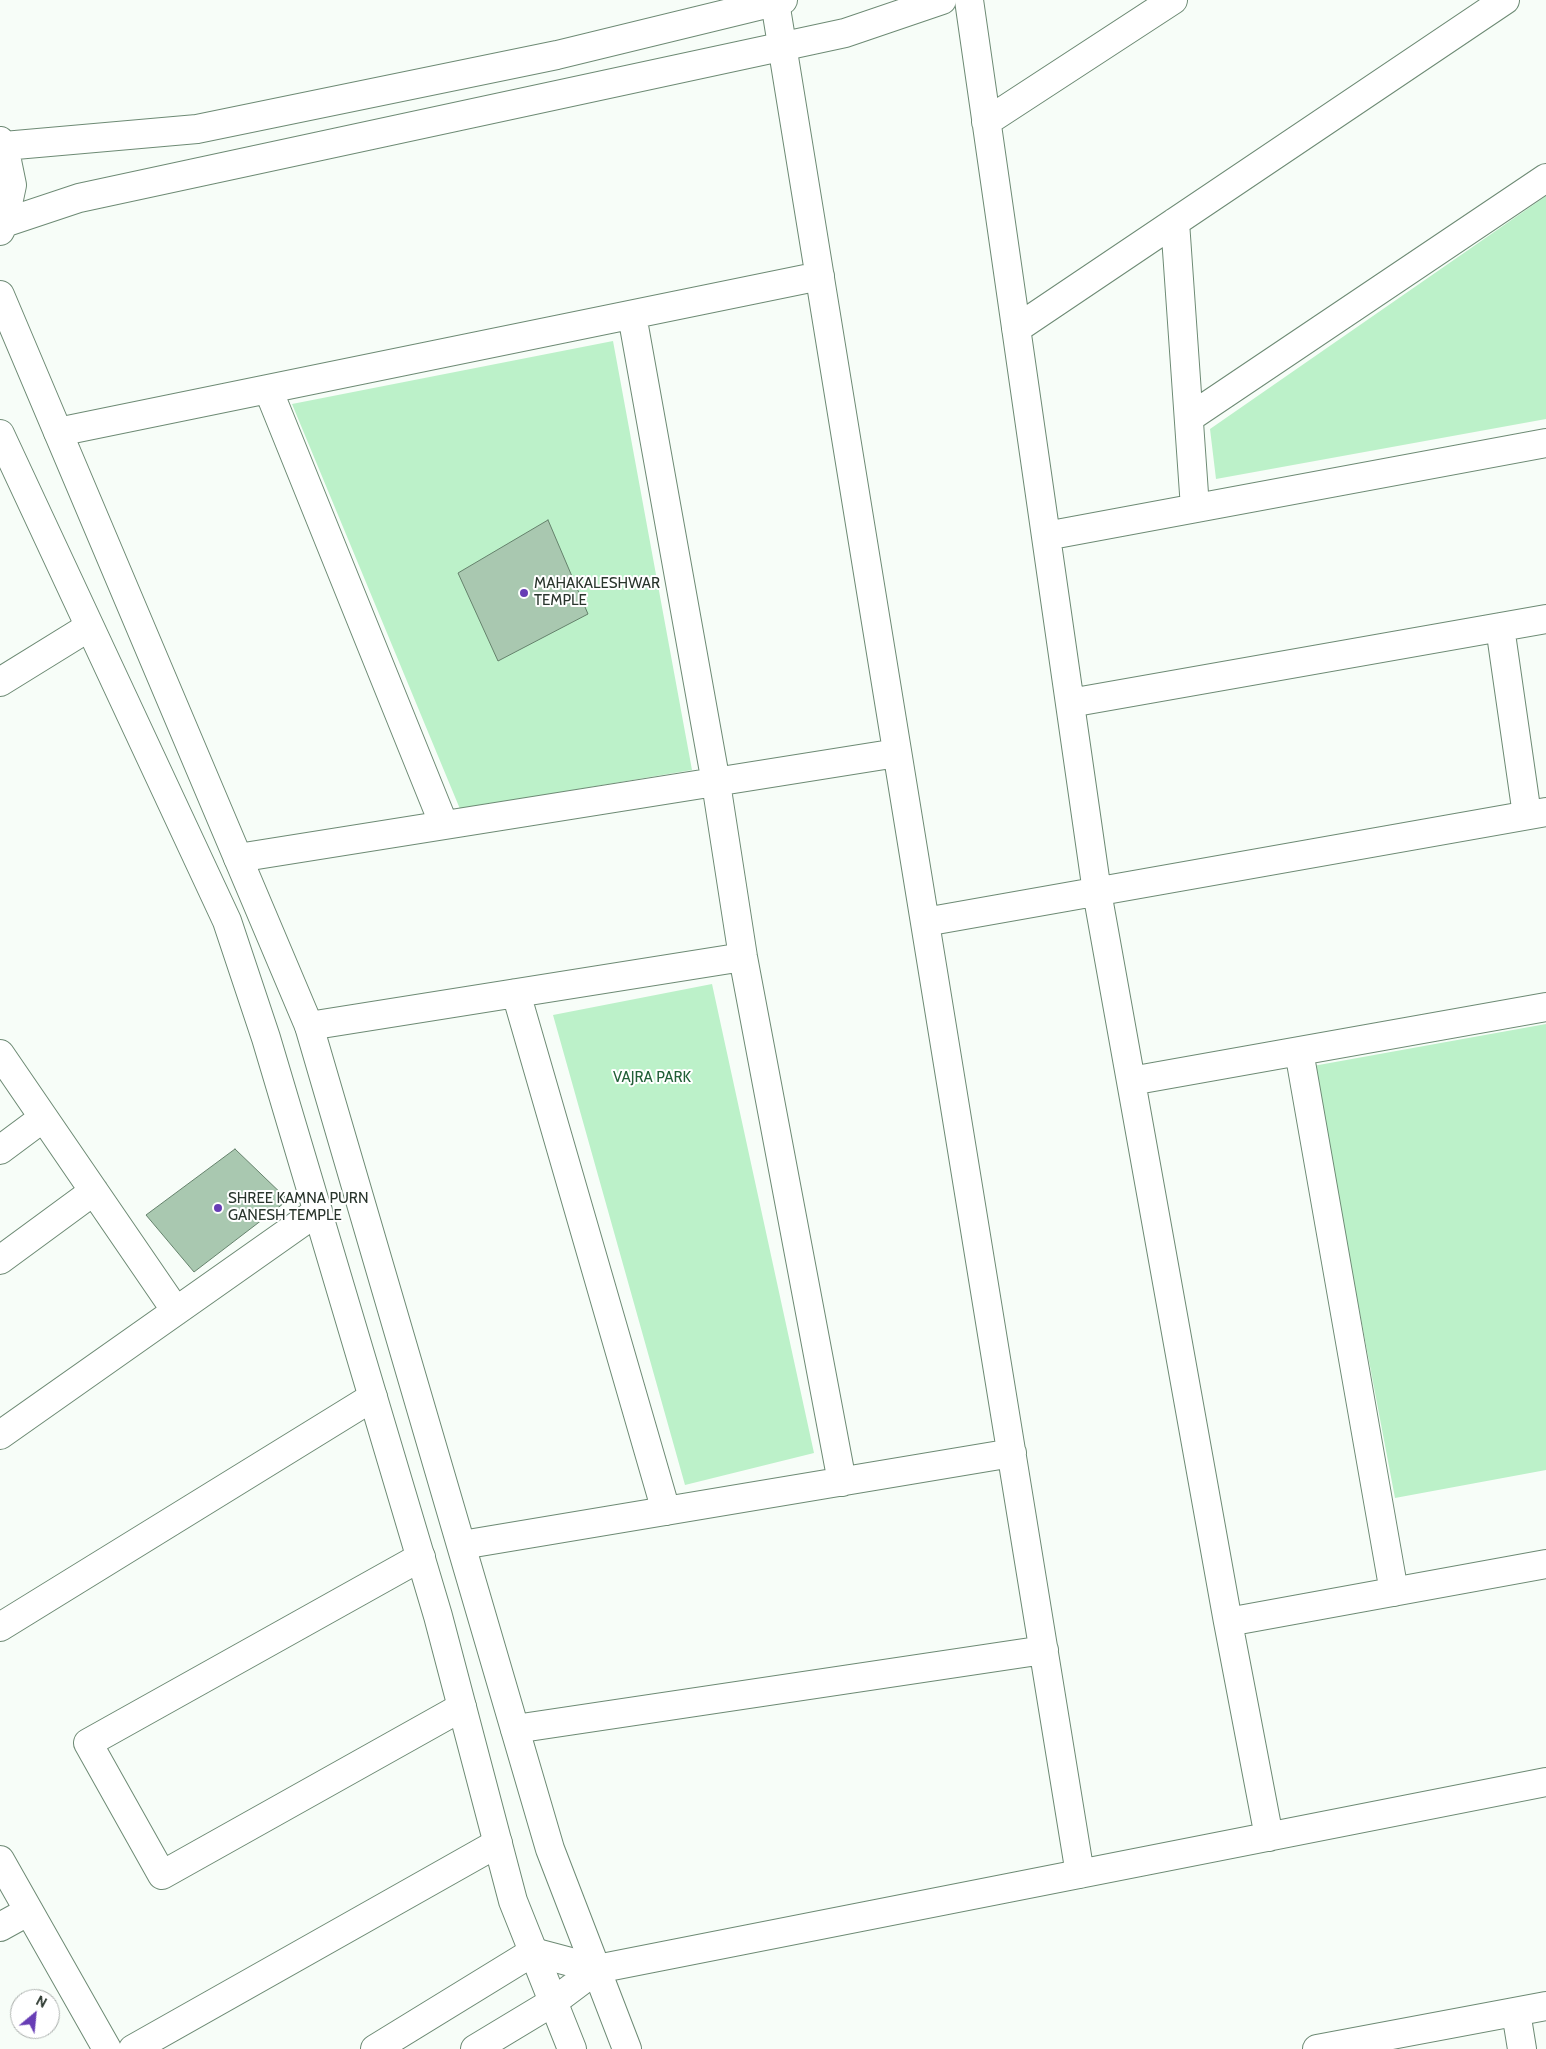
<!DOCTYPE html>
<html>
<head>
<meta charset="utf-8">
<style>
  body { margin:0 }
  #map { position:relative; width:1546px; height:2049px; overflow:hidden; background:#f7fdf8; font-family:Cabin,sans-serif }
  canvas { display:block }
  .north { position:absolute; left:10px; top:1989px; width:50px; height:50px; box-sizing:border-box; background:#fff; border:1px solid #a9aeab; border-radius:50%; rotate:28deg; font-size:14px; font-weight:700; line-height:20px; text-align:center; color:#29352c }
  .north::after { content:''; display:block; margin:auto; width:18px; height:22px; background:#673db5; clip-path:polygon(50% 0,100% 100%,50% 72%,0 100%) }
</style>
</head>
<body>
<div id="map">
<canvas width="1546" height="2049"></canvas>
<div class="north">N</div>
</div>
<script>
const ctx = document.querySelector('canvas').getContext('2d');
ctx.lineJoin = 'round';
function fillPath(path, color) { ctx.fillStyle = color; ctx.fill(path, 'evenodd'); }
const shape = rows => new Path2D(rows.map(r => 'M' + r).join(''));
function trace(path, color, width, dash) { ctx.strokeStyle = color; ctx.lineWidth = width; ctx.lineCap = dash ? 'butt' : 'round'; ctx.setLineDash(dash || []); ctx.stroke(path); }
function label(font, color, halo, rows, align = 'center') {
  ctx.font = font + ' Cabin,sans-serif'; ctx.lineWidth = 4; ctx.setLineDash([]); ctx.textBaseline = 'middle'; ctx.strokeStyle = halo; ctx.fillStyle = color; for (const [text, x, y, turn = 0] of rows) {
    ctx.save(); ctx.translate(x, y); ctx.rotate((+turn || 0) * Math.PI / 180); ctx.textAlign = isNaN(turn) ? turn : align; if (halo) ctx.strokeText(text, 0, 0); ctx.fillText(text, 0, 0); ctx.restore();
  }
}
fillPath(shape([
  [1546,196,1546,419,1216,479,1210,429],
  [613,341,692,770,460,809,292,404],
  [712,984,814,1453,685,1485,553,1015],
  [1546,1024,1546,1470,1395,1498,1313,1066]
]), '#bcf1c9');
const building = shape([
  [548,520,588,614,498,661,458,573,548,520],
  [235,1149,288,1200,194,1272,146,1215,235,1149]
]);
fillPath(building, '#a9c8b0');
trace(building, '#65826c', 1);
const street = shape([
  [969,0,1097,892,1228,1622],
  [775,2,1080,1874],
  [986,122,1173,0],
  [1175,222,1195,508],
  [632,315,716,783,743,957,842,1482],
  [1016,329,1505,0],
  [268,389,444,825],
  [1189,418,1546,178],
  [58,432,820,276],
  [1046,536,1546,443],
  [1500,627,1527,815],
  [0,682,89,627],
  [1070,703,1546,619],
  [238,858,897,753],
  [925,922,1546,812],
  [516,993,666,1511],
  [309,1026,743,957],
  [1299,1051,1394,1592],
  [0,1054,176,1311],
  [1131,1081,1546,1007],
  [0,1150,43,1118],
  [0,1260,94,1191],
  [0,1435,318,1211],
  [462,1545,1012,1453],
  [421,1557,88,1743,162,1875,462,1707],
  [0,1627,373,1397],
  [515,1729,1044,1650],
  [1269,1837,1228,1622,1546,1564],
  [0,1860,107,2049],
  [0,1927,29,1911],
  [1516,2012,1522,2049],
  [133,2049,498,1843],
  [375,2049,533,1952,597,1969],
  [475,2049,553,2002,597,1969,1546,1782],
  [1317,2049,1546,2006]
]);
const secondary = shape([
  [0,141,4,146,12,185,4,223,0,231],
  [4,146,197,129,557,55,783,0],
  [4,223,79,198,845,33,942,0],
  [0,295,309,1026,550,1849,627,2049],
  [0,434,227,921,266,1038,438,1616,513,1901,572,2049]
]);
trace(street, '#6d8a74', 30);
trace(secondary, '#6d8a74', 30);
trace(street, '#fff', 28);
trace(secondary, '#fff', 28);
for (const [x, y, r, color] of [
  [524,593,5,"#673db5"],
  [218,1208,5,"#673db5"]
]) { const dot = new Path2D(); dot.arc(x, y, r, 0, 2 * Math.PI); ctx.fillStyle = color; ctx.fill(dot); trace(dot, '#fff', 2); }
label('15px', '#29352c', '#fff', [
  ["MAHAKALESHWAR",534,584],
  ["TEMPLE",534,601],
  ["SHREE KAMNA PURN",228,1199],
  ["GANESH TEMPLE",228,1216]
], 'left');
label('15px', '#215f37', '#fff', [
  ["VAJRA PARK",652,1078]
]);
</script>
</body>
</html>
